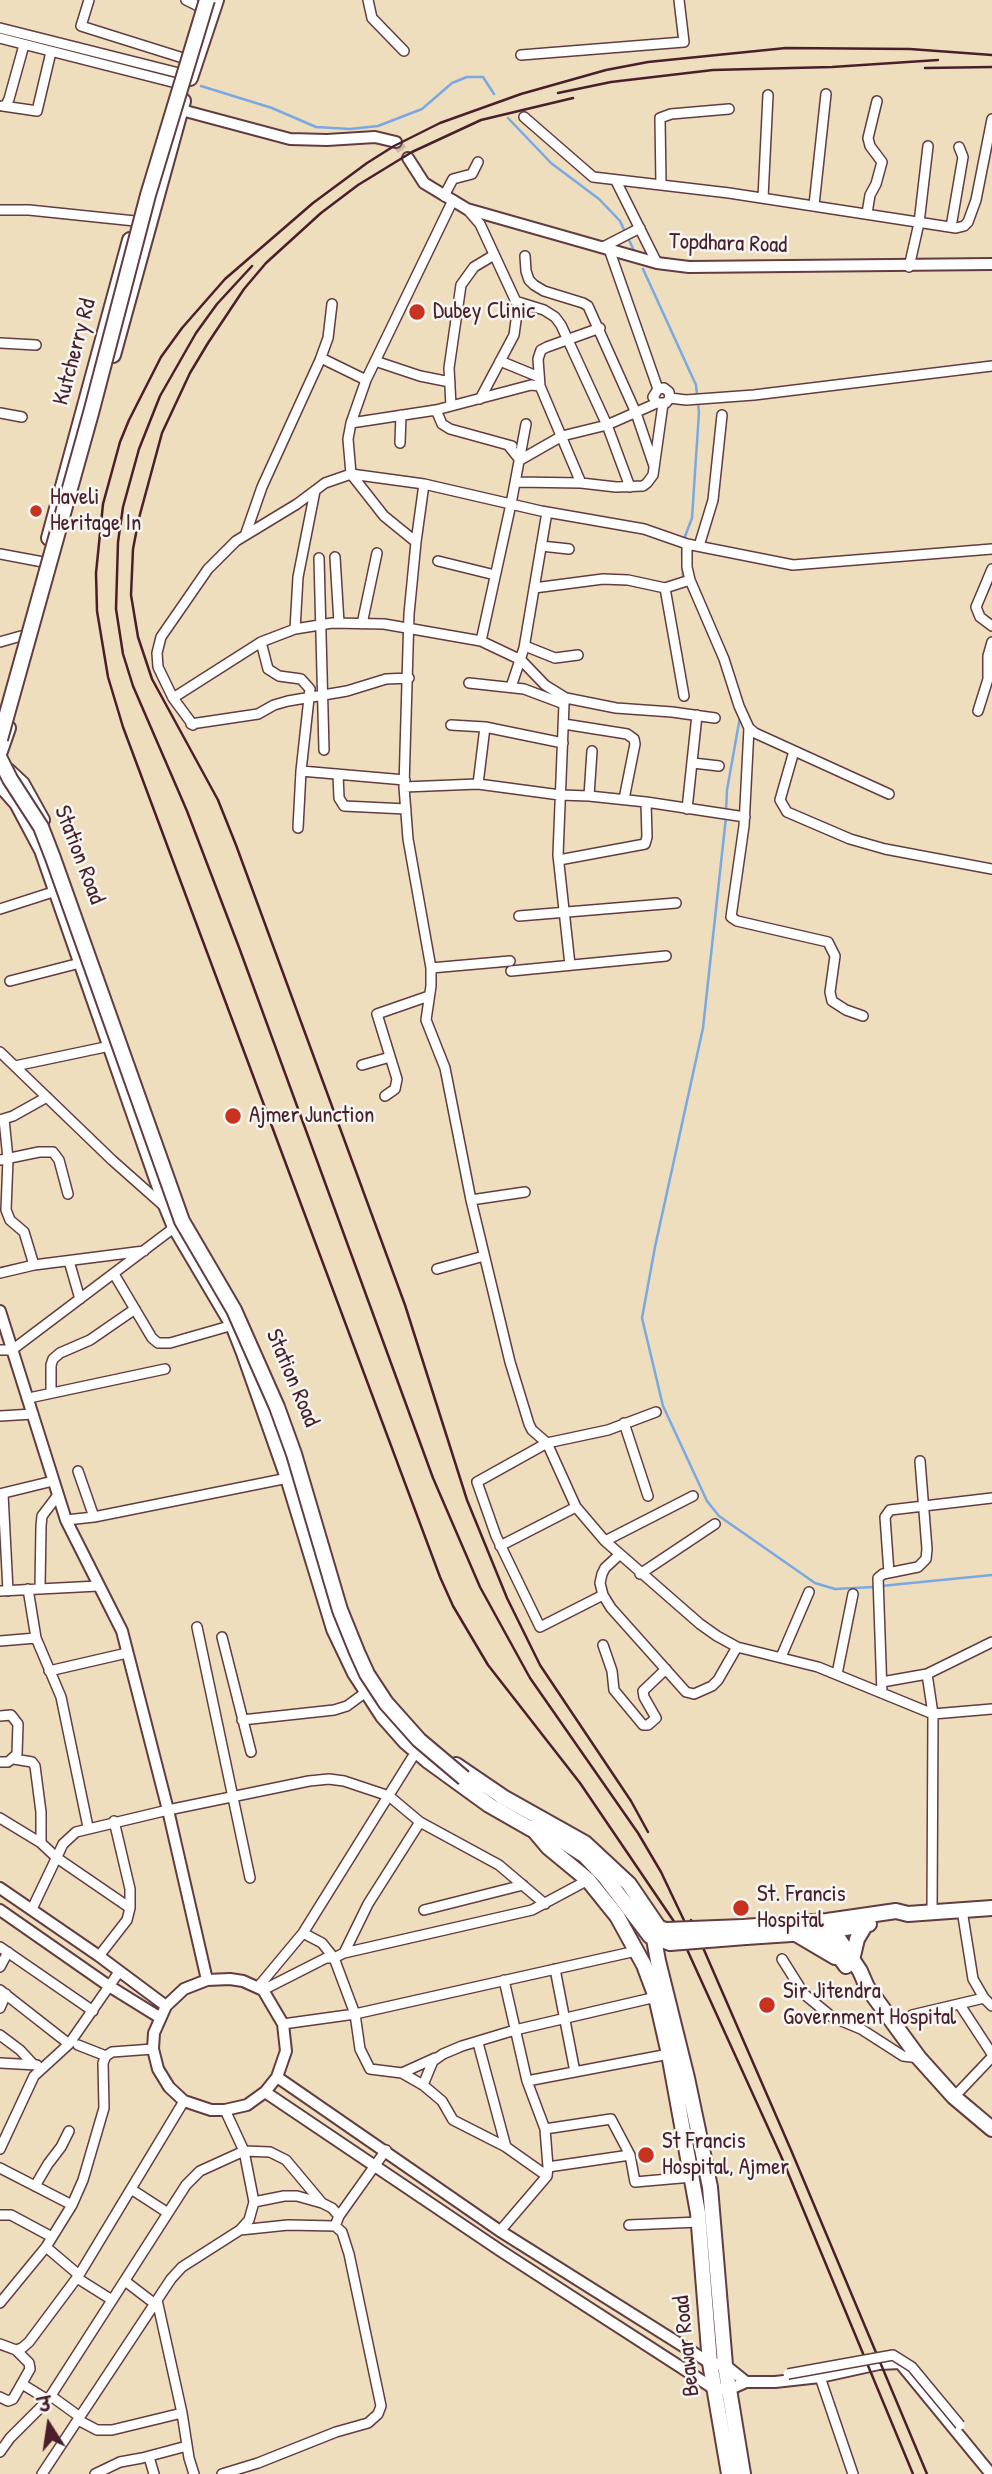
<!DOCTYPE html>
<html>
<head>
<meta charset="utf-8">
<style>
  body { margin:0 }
  #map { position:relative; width:992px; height:2474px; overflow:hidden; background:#eedebd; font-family:"Patrick Hand","Playpen Sans Deva",sans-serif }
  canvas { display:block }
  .north { position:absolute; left:14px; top:2390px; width:70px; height:70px; -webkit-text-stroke:5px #f6f6f2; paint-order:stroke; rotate:348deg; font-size:19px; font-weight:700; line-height:28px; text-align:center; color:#4a1f2b }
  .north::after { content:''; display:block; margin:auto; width:24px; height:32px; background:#4a1f2b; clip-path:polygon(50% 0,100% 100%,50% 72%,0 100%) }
</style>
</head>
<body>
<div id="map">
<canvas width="992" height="2474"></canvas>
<div class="north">उ</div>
</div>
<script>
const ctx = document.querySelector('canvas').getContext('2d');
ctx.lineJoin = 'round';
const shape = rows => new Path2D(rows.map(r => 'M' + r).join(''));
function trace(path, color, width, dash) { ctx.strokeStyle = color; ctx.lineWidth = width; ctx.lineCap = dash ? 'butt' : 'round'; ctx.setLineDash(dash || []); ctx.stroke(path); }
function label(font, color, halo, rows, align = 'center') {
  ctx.font = font + ' "Patrick Hand",sans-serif'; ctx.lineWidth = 5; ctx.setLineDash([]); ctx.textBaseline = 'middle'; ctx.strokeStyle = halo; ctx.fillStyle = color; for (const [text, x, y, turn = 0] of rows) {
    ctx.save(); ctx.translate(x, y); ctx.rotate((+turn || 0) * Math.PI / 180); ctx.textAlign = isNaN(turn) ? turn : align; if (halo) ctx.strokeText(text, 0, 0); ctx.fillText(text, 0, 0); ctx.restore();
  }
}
trace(shape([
  [0,32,157,73],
  [201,86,272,108,316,127,350,129,378,126,422,109,452,83,467,77,483,77,494,94],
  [508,118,551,163,599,199,620,221,625,232],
  [628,238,635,253],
  [643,269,696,385,699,412,692,518,684,539],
  [682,551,683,578],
  [688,587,693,597],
  [726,811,727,790,740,717],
  [726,817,703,1028,655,1247,642,1318,663,1406,707,1501,719,1516,815,1583,835,1589,874,1587],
  [881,1586,992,1575]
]), '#7aa8e3', 2.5);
trace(shape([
  [396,142,408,158]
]), '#cdb8a0', 10, [10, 5]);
const minor = shape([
  [89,0,81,26,183,58],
  [186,0,200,7],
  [368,0,372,18,404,51],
  [0,28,179,73],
  [0,38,176,83],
  [521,55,684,42,679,0],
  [2,106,6,105,9,99,24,45],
  [3,106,37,111,51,52],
  [524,117,593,177,729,193,956,228,964,226,968,222,976,200,992,119],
  [616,181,657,263],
  [661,185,660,118,671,114,729,109],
  [444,196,453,179,472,174,478,162],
  [763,198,768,95],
  [814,205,826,94],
  [467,209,480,224,518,306,514,335,480,399],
  [0,210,29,210,135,221],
  [867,213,870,195,876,184,882,162,870,146,868,138,877,101],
  [951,227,963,157,959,147],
  [603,247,640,228],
  [609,249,658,389,653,397,657,403],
  [525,256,526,271,529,280,534,285,544,291,583,303,588,306,636,413,654,466],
  [909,267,919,223,928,146],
  [515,301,544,310,555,317,561,325,607,425,630,487],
  [0,343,36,345],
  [321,358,366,380],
  [375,361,420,376,450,382],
  [500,361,539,377],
  [670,398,686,400,754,395,992,366],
  [451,406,449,368,461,285,474,267,494,255],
  [436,410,442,424,450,429,512,446],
  [0,413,22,417],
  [351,423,436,410,531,385,540,386],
  [400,443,401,415],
  [508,445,520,460,562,436,607,425,657,403,666,403,670,398,669,392,664,388,658,389],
  [516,482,581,483,616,487,643,486,647,483,653,475,663,404],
  [581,483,540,386,538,359,541,350,547,347,600,328],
  [424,484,416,542,409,614,404,787,408,839,431,968,431,986,426,1020,445,1068,471,1200,510,1362,529,1424,532,1430,547,1443,576,1507,605,1541,700,1624,717,1636,737,1647,818,1667,933,1714,992,1709],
  [246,533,262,487,320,360,328,338,332,304],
  [416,542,384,516,351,474,348,439,351,423,366,380,453,200],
  [687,544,687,567,690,580,724,659,739,706,749,728,755,733,889,794],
  [541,546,569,549],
  [699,546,713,500,722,415],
  [0,554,43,562],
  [335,557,339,623],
  [319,558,324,750],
  [438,561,495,575],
  [992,569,976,607,980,617,992,626],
  [534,588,603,579,628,580,665,588,690,580],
  [665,588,684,696],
  [362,624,377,553],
  [295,629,298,577,315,491],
  [481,641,511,504,526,424],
  [0,642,21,636],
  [261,642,268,669,279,676,301,679,310,689,301,771,298,828],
  [525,646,555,658,578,655],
  [469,683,524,689,564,704,565,700],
  [511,687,524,648,547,512],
  [173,698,261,642,295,629,332,623,384,624,481,641,521,660,545,685,566,698,616,708,672,712,715,718],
  [564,704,558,855,570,965],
  [978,711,988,679,988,656,992,642],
  [191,724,258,714,274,705,288,701,347,691,386,679,409,678],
  [564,724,627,734,634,739,635,744,624,799],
  [193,725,173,698,158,667,157,653,161,637,208,569,236,541,297,504,325,483,351,474,424,484,541,511,644,529,687,544,793,565,992,549],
  [451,725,485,727],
  [749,728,744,826,731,917,737,921,828,942,835,956,830,992,832,1001,846,1010,863,1016],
  [794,751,780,800,787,812,850,839,885,849,992,869],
  [693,763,719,766],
  [301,771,405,780],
  [338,774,339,798,344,806,406,809],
  [478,784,485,727,563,743],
  [404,787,478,784,560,795,589,796,646,802,745,817],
  [589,796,592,751],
  [687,809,697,715],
  [559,860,645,844,647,837,646,802],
  [0,909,56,891],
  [519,916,676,903],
  [431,968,510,961],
  [511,971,666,956],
  [10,981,80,963],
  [0,1052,112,1160,165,1207],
  [362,1065,390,1057],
  [15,1066,110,1046],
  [385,1096,395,1089,397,1079,377,1014,429,996],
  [4,1119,8,1159,6,1210,10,1220,24,1232,34,1265],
  [0,1120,13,1116,47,1097],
  [0,1160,39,1152,53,1152,59,1160,68,1194],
  [471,1200,525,1192],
  [69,1261,80,1299],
  [437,1269,484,1256],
  [0,1273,34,1265,144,1251],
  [114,1274,152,1338,158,1343,170,1343,233,1325],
  [0,1350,12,1350,175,1227],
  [51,1393,51,1365,53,1359,60,1353,90,1340,135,1309],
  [29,1398,165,1369],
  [0,1416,33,1414],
  [624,1423,648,1496],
  [78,1471,94,1517],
  [0,1494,53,1481],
  [3,1494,8,1591],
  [66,1520,94,1517,288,1478],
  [605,1541,693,1496],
  [500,1546,576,1507],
  [619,1555,605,1568,602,1574,600,1583,603,1595,611,1608,686,1692,694,1694,712,1686,718,1680,737,1647],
  [889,1573,885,1517,890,1510,992,1498],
  [640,1574,715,1524],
  [40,1588,41,1526,42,1516,58,1495],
  [28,1589,36,1638,61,1697,88,1827],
  [0,1591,98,1586],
  [603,1595,540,1627,496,1536,477,1482,547,1443,608,1430,656,1412],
  [197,1627,250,1878],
  [222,1637,251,1752],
  [0,1641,36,1638],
  [603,1645,612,1671,614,1690,643,1725,648,1725,656,1718,644,1697,643,1691,666,1669],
  [781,1657,809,1592],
  [49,1671,127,1653],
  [837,1674,853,1594],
  [927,1674,933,1714,932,1912],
  [882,1682,927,1674,992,1642],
  [882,1693,878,1578,883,1574,918,1567,926,1559,927,1549,920,1461],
  [0,1716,11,1715,18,1724,17,1754,8,1762,0,1762],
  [242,1720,334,1710,347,1706,366,1692],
  [14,1759,32,1762,35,1766,41,1812,41,1843],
  [0,1818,41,1843,57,1858,130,1908],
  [32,1909,63,1844,76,1832,168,1810,309,1781,329,1779,344,1781,389,1796,420,1822,499,1865,545,1904],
  [424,1910,523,1885],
  [962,1910,973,1979,984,1998,992,2006],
  [303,1933,322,1943,334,1958,355,2014,360,2049,370,2069,402,2073,423,2085,442,2101,453,2120,506,2147,547,2176],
  [0,1947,93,2011],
  [344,1953,368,1904,420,1822],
  [99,1956,127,1920,130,1908,130,1889,114,1821],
  [782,1959,804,1994,832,2017,861,2029,903,2056,919,2058],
  [0,1967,8,1952],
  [555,1969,575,2072],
  [258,1987,303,1933,412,1758],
  [0,1990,69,2044],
  [263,1990,326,1958,334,1958,344,1953,532,1910,588,1880],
  [960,2005,992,2054],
  [0,2008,6,1994],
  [912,2015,984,1998],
  [283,2024,355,2014,636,1951],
  [0,2035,20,2050,33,2064],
  [478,2043,506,2147],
  [78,2045,106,2056],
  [0,2063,37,2065],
  [402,2073,435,2058],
  [527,2081,669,2054],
  [423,2085,433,2061,443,2054,462,2046,515,2030,656,1997],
  [954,2097,992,2057],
  [545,2129,611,2119,630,2155,635,2182,692,2177],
  [0,2149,34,2076,69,2044,119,1972],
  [548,2167,630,2155],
  [0,2168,72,2205],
  [35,2186,48,2164,61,2147,69,2131],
  [131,2189,168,2213],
  [254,2202,284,2196,297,2196,322,2203,332,2208,339,2216],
  [0,2215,11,2215,52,2237],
  [629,2225,699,2222],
  [240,2230,288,2225,335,2226],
  [500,2231,547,2176,548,2167,545,2129,527,2081,504,1980],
  [46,2247,79,2275],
  [77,2278,112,2300],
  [125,2281,155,2304],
  [157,2300,182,2413,189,2458,194,2474],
  [0,2303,46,2247,72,2205,83,2180,104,2108,103,2063,106,2056,112,2052,153,2049],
  [0,2344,16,2350,22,2348,29,2342,79,2275,184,2101],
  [820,2377,853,2474],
  [22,2384,48,2400],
  [51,2396,80,2417],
  [0,2397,8,2401,13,2399,30,2369,29,2363,16,2350],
  [78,2420,97,2430,112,2430,182,2413],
  [0,2452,10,2438,48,2400,186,2185,200,2171,244,2151,270,2152,286,2160,322,2203],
  [149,2457,154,2474],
  [42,2474,171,2279,182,2267,240,2230,249,2220,254,2202,244,2151,225,2110],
  [95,2474,120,2462,142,2458,187,2446],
  [222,2474,258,2463,336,2432,368,2423,378,2414,381,2406,349,2254,342,2232,335,2226,339,2216,386,2150]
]);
const tertiary = shape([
  [174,108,290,139,327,140,375,137,396,142],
  [408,158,424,183,467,209,657,263,689,267,992,264],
  [0,1311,66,1520,122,1631,168,1810,207,1980],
  [0,1888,99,1956,166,2006],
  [0,1910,109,1986,159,2017],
  [230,1979,243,1981,263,1990,283,2024,286,2051,277,2077,265,2092,247,2105,225,2110,211,2110,184,2101,169,2087,158,2069,153,2049,154,2033,166,2006,184,1989,207,1980,230,1979],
  [265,2092,501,2251,713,2388,728,2390,746,2382,725,2365,710,2363,500,2231,277,2077],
  [746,2382,775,2382,820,2377,879,2364,900,2363,991,2474]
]);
const primary = shape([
  [532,1828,548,1847,588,1880,617,1916,644,1965,656,1997,669,2054,698,2213,710,2363,729,2474],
  [658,1929,654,1939,658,1961,687,2078,710,2187,725,2365,743,2474]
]);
const trunk = shape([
  [190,78,216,0],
  [113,355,183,101],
  [49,538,130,240],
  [0,751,8,728],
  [8,771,22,784,42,820],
  [0,784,17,803,42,850,166,1205,175,1227,233,1325,244,1353,288,1478,334,1629,355,1673,383,1716,406,1742,427,1760,489,1805,531,1829,559,1839,584,1855,605,1877,650,1936,670,1943],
  [456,1765,503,1797,585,1843,629,1884,659,1928,666,1930],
  [827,1921,860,1971,867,1987,919,2058,954,2097,992,2129],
  [817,1926,846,1966],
  [743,1927,827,1921,896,1911,908,1914,992,1908],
  [796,1934,835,1957],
  [746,1937,821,1932,869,1924],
  [852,1960,857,1939,866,1924]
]);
trace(minor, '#633c41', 12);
trace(tertiary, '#633c41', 14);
trace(primary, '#633c41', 18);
trace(trunk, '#633c41', 18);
trace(minor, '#fff', 9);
trace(tertiary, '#fff', 10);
trace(primary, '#fff', 14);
trace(trunk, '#fff', 14);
trace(shape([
  [925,68,992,67],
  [558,93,611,82,713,70,832,67,938,60],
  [573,98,481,120,412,152,358,185,321,213,266,263,244,289,208,343,190,373,162,433,139,518,133,549,131,595,138,637,152,679,218,800,236,845,405,1305,467,1500,507,1598,540,1665,631,1801,648,1832],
  [252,266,217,304,196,333,160,396,139,449,123,507,118,542,116,609,123,654,133,686,187,811,240,950,433,1478,480,1587,530,1678,638,1833,661,1872,690,1933],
  [691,1920,791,2150,927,2474],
  [913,2474,781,2156,675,1923,580,1783,488,1665,453,1606,440,1577,123,727,108,677,97,611,96,573,103,504,120,442,129,420,161,357,182,328,225,279,313,203,367,163,394,146,440,123,521,94,606,70,648,62,786,48,910,49,992,55]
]), '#4a1f2b', 2.5);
const minorBridge = shape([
  [788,2374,893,2355,912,2367,960,2425]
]);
const trunkBridge = shape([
  [0,739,91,413,148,195,207,0],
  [0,759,10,779,41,827,53,858,182,1221,234,1310,277,1407,294,1454,340,1610,357,1652,367,1674,386,1703,419,1740,464,1778],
  [666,1930,743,1927],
  [670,1943,746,1937]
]);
trace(minorBridge, '#633c41', 12, []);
trace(trunkBridge, '#633c41', 18, []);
trace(minorBridge, '#fff', 9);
trace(trunkBridge, '#fff', 14);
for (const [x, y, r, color] of [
  [417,312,9,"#c8321e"],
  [36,511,7,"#c8321e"],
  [233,1116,9,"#c8321e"],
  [741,1908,9,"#c8321e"],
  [767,2005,9,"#c8321e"],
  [646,2155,9,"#c8321e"]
]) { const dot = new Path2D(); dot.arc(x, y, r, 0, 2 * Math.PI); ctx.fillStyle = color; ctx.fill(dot); trace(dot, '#f6f6f2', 2.5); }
label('23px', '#4a1f2b', '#f6f6f2', [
  ["Topdhara Road",728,244,2],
  ["Kutcherry Rd",75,352,-75],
  ["Station Road",79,855,69],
  ["Station Road",292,1378,67],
  ["Beawar Road",687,2346,-96]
]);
label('23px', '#4a1f2b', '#f6f6f2', [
  ["Dubey Clinic",433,312],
  ["Haveli",50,498],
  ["Heritage In",50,524],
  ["Ajmer Junction",249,1116],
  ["St. Francis",757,1895],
  ["Hospital",757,1921],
  ["Sir Jitendra",783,1992],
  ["Government Hospital",783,2018],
  ["St Francis",662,2142],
  ["Hospital, Ajmer",662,2168]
], 'left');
</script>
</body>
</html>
